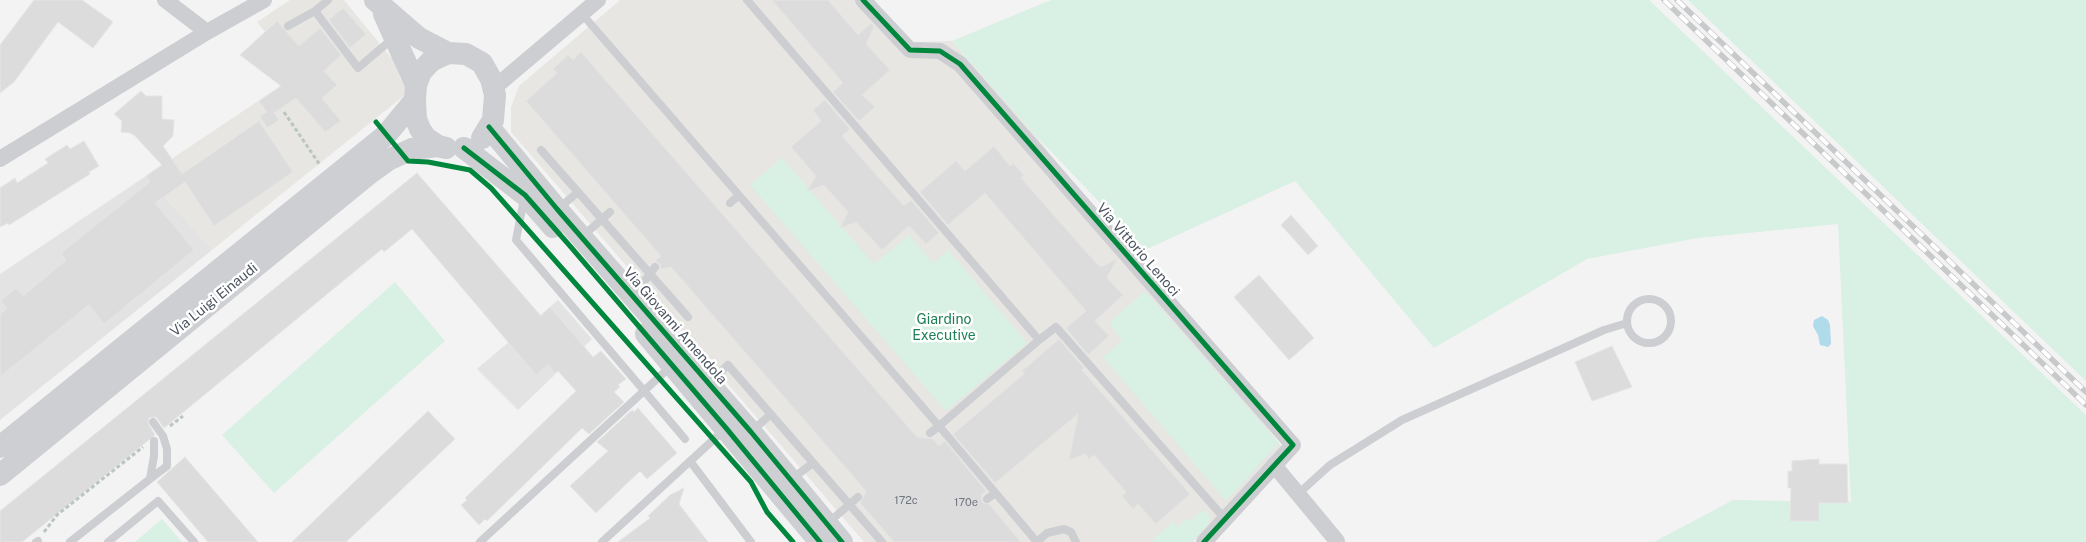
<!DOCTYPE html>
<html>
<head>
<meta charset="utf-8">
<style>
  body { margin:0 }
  canvas { display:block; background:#f3f3f3 }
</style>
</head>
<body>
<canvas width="2086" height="542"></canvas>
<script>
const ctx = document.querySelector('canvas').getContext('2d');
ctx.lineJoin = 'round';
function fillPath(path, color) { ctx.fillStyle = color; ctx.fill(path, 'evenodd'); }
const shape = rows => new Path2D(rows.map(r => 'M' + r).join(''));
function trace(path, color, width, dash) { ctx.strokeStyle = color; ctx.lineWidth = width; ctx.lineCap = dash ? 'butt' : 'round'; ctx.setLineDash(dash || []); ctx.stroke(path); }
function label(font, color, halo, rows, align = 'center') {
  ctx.font = font + ' "Public Sans",sans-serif'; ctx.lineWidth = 5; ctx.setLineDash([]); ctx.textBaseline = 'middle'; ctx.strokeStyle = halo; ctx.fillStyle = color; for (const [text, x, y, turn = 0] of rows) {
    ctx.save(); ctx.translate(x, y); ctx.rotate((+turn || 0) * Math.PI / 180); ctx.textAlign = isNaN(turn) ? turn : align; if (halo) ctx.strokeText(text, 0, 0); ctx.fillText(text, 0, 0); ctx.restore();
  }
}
fillPath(shape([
  [290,0,344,0,393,60,401,80,406,87,406,94,212,250,146,176,300,73,257,22],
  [620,0,874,0,909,42,952,41,1036,136,1282,447,1193,542,864,542,511,132,511,107,519,86]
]), '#e7e6e2');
fillPath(shape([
  [146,176,212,250,0,420,0,274],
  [558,300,592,339,518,410,477,369]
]), '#e4e3e3');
fillPath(shape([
  [1051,0,1649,0,2086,415,2086,542,1654,542,1733,500,1851,502,1838,224,1698,238,1587,259,1434,348,1295,181,1145,250,1036,136,952,41],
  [1688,0,2086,0,2086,381],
  [782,158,874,264,909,235,933,263,948,250,1027,343,946,411,750,185],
  [395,282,445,341,274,493,222,435],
  [1145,291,1279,443,1226,501,1103,357,1122,340,1109,323],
  [1203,510,1210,516,1210,522,1192,542,1150,542,1173,522,1178,527,1186,518,1190,521],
  [162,519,182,542,135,542]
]), '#d9f0e4');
fillPath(shape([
  [1822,316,1828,320,1830,325,1831,344,1828,347,1820,345,1818,335,1813,326,1814,320]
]), '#b0dbeb');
const building = shape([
  [34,0,82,0,113,22,93,48,58,22,14,82,0,93,0,45,34,0],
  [772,0,828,0,858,35,871,23,874,27,866,44,890,70,862,95,875,107,859,121,833,92,843,83,772,0],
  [343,8,366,34,350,48,329,20,343,8],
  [277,21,299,46,320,28,341,55,324,71,337,85,322,98,341,121,325,132,296,98,274,113,279,120,267,128,260,116,267,112,259,101,281,86,240,55,277,21],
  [581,52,917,437,933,439,939,446,945,441,986,491,981,495,983,503,989,504,1021,542,894,542,860,503,866,491,671,267,660,269,660,264,655,261,661,256,526,101,557,73,553,69,568,55,573,60,581,52],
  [141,91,146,96,162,96,162,119,174,120,173,136,163,146,182,174,259,121,293,172,214,226,185,182,155,203,194,250,104,324,89,305,0,377,0,314,7,308,1,301,16,288,23,296,66,260,61,253,150,182,146,176,162,165,135,136,130,133,121,132,122,121,114,114,141,91],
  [825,100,850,129,842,136,904,206,911,200,939,233,926,244,909,226,882,250,856,222,840,228,848,212,824,185,807,191,816,176,791,147,821,121,813,110,825,100],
  [84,141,99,166,89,172,90,174,9,225,8,223,0,227,0,188,15,178,17,183,48,163,45,159,67,145,70,149,84,141],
  [994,146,1010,166,1013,163,1024,175,1021,178,1096,263,1101,267,1117,259,1107,278,1123,295,1095,321,1109,336,1088,355,1066,328,1086,311,985,193,948,225,920,192,956,161,965,171,994,146],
  [417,173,541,316,550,307,593,357,601,351,626,379,618,385,620,387,614,392,624,402,589,434,582,428,487,521,485,519,479,525,461,505,467,500,465,498,576,391,558,371,555,373,548,365,536,375,412,229,384,252,382,249,164,428,156,417,149,418,148,423,155,435,22,542,0,542,0,511,417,173],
  [1291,215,1318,246,1308,255,1281,225,1291,215],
  [1259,275,1314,338,1289,360,1234,297,1259,275],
  [1059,339,1084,368,1082,370,1190,494,1156,524,1138,504,1133,509,1122,496,1126,492,1094,455,1089,459,1085,454,1069,460,1078,414,995,483,953,434,1024,374,1022,371,1059,339],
  [1612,346,1632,387,1592,401,1575,362,1612,346],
  [638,408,677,453,647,479,640,471,596,513,570,486,608,451,597,442,632,410,634,412,638,408],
  [428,411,455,439,346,542,292,542,428,411],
  [185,457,258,542,208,542,157,482,185,457],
  [1819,459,1819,464,1847,464,1848,503,1819,503,1819,521,1790,521,1791,488,1788,488,1788,471,1792,471,1792,461,1819,459],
  [684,488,679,504,708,542,618,542,650,518,648,516,670,495,684,488]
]);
fillPath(building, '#dcdcdd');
trace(building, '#e5e5e6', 1);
trace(shape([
  [284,112,320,165],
  [170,426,183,416],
  [44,532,57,515,143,447]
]), '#bbc6c3', 3, [4, 2.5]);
trace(shape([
  [328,0,315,11,358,68,392,39],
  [747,0,1039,340,1056,327,1225,519],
  [582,14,939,426,1039,340],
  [288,26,315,11],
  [541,150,688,317],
  [524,199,516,240,685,439],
  [730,203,738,196],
  [559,208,578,192],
  [584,235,610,212],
  [634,295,655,267],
  '1627 321a22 22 0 1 1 44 0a22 22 0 1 1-44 0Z',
  [710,382,728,365,882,542],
  [752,431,771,414],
  [930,433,939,426,1037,542],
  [690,461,751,542],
  [793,478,813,463],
  [150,479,167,466,167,449,163,436,153,422],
  [1298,494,1330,465,1402,420,1604,330,1627,323],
  [987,499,995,493],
  [829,522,858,497],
  [36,542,38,541],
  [70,542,150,479,154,456,154,441],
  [108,542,158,501,194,542],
  [480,542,670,367],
  [602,542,724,430],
  [1037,542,1047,533,1064,529,1071,532,1076,542]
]), '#cdced1', 8);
trace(shape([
  [165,0,207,32,264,0],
  [863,0,910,50,940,51,960,64,1293,445,1204,542],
  [494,88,598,0],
  [0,159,207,32],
  [1274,465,1337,541]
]), '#cdced1', 16);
trace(shape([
  [375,0,419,38,448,53,466,54,482,63,491,79,495,95,493,120,482,138],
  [384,14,416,85],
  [489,127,557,209,751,432,842,542],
  [446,148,438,146,426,138,420,129,416,119,415,100,416,85,421,72,431,61,448,53],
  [464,148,525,195,553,227],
  [646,334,820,542],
  [0,447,386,135,415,100],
  [0,475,370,173,388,160,412,149,438,146]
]), '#cecfd2', 22);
const rail = shape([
  [1664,0,2086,405],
  [1677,0,2086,392]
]);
trace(rail, '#c8c9cb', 5.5);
trace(rail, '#fff', 4, [11]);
trace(shape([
  [863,0,910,50,940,51,960,64,1293,445,1204,542],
  [376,122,408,161,428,162,470,170,491,188,751,482,767,512,793,542],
  [489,127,557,209,751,432,842,542],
  [464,148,525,195,570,246,726,428,820,542]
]), '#00873e', 5);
label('11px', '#70777f', null, [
  ["172c",906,501],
  ["170e",966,503]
]);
label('14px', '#4b545f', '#fff', [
  ["Via Vittorio Lenoci",1138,250,49],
  ["Via Luigi Einaudi",214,300,-39],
  ["Via Giovanni Amendola",675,326,49]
]);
label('14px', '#1d7f55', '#fff', [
  ["Giardino",944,320],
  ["Executive",944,336]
]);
</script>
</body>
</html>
